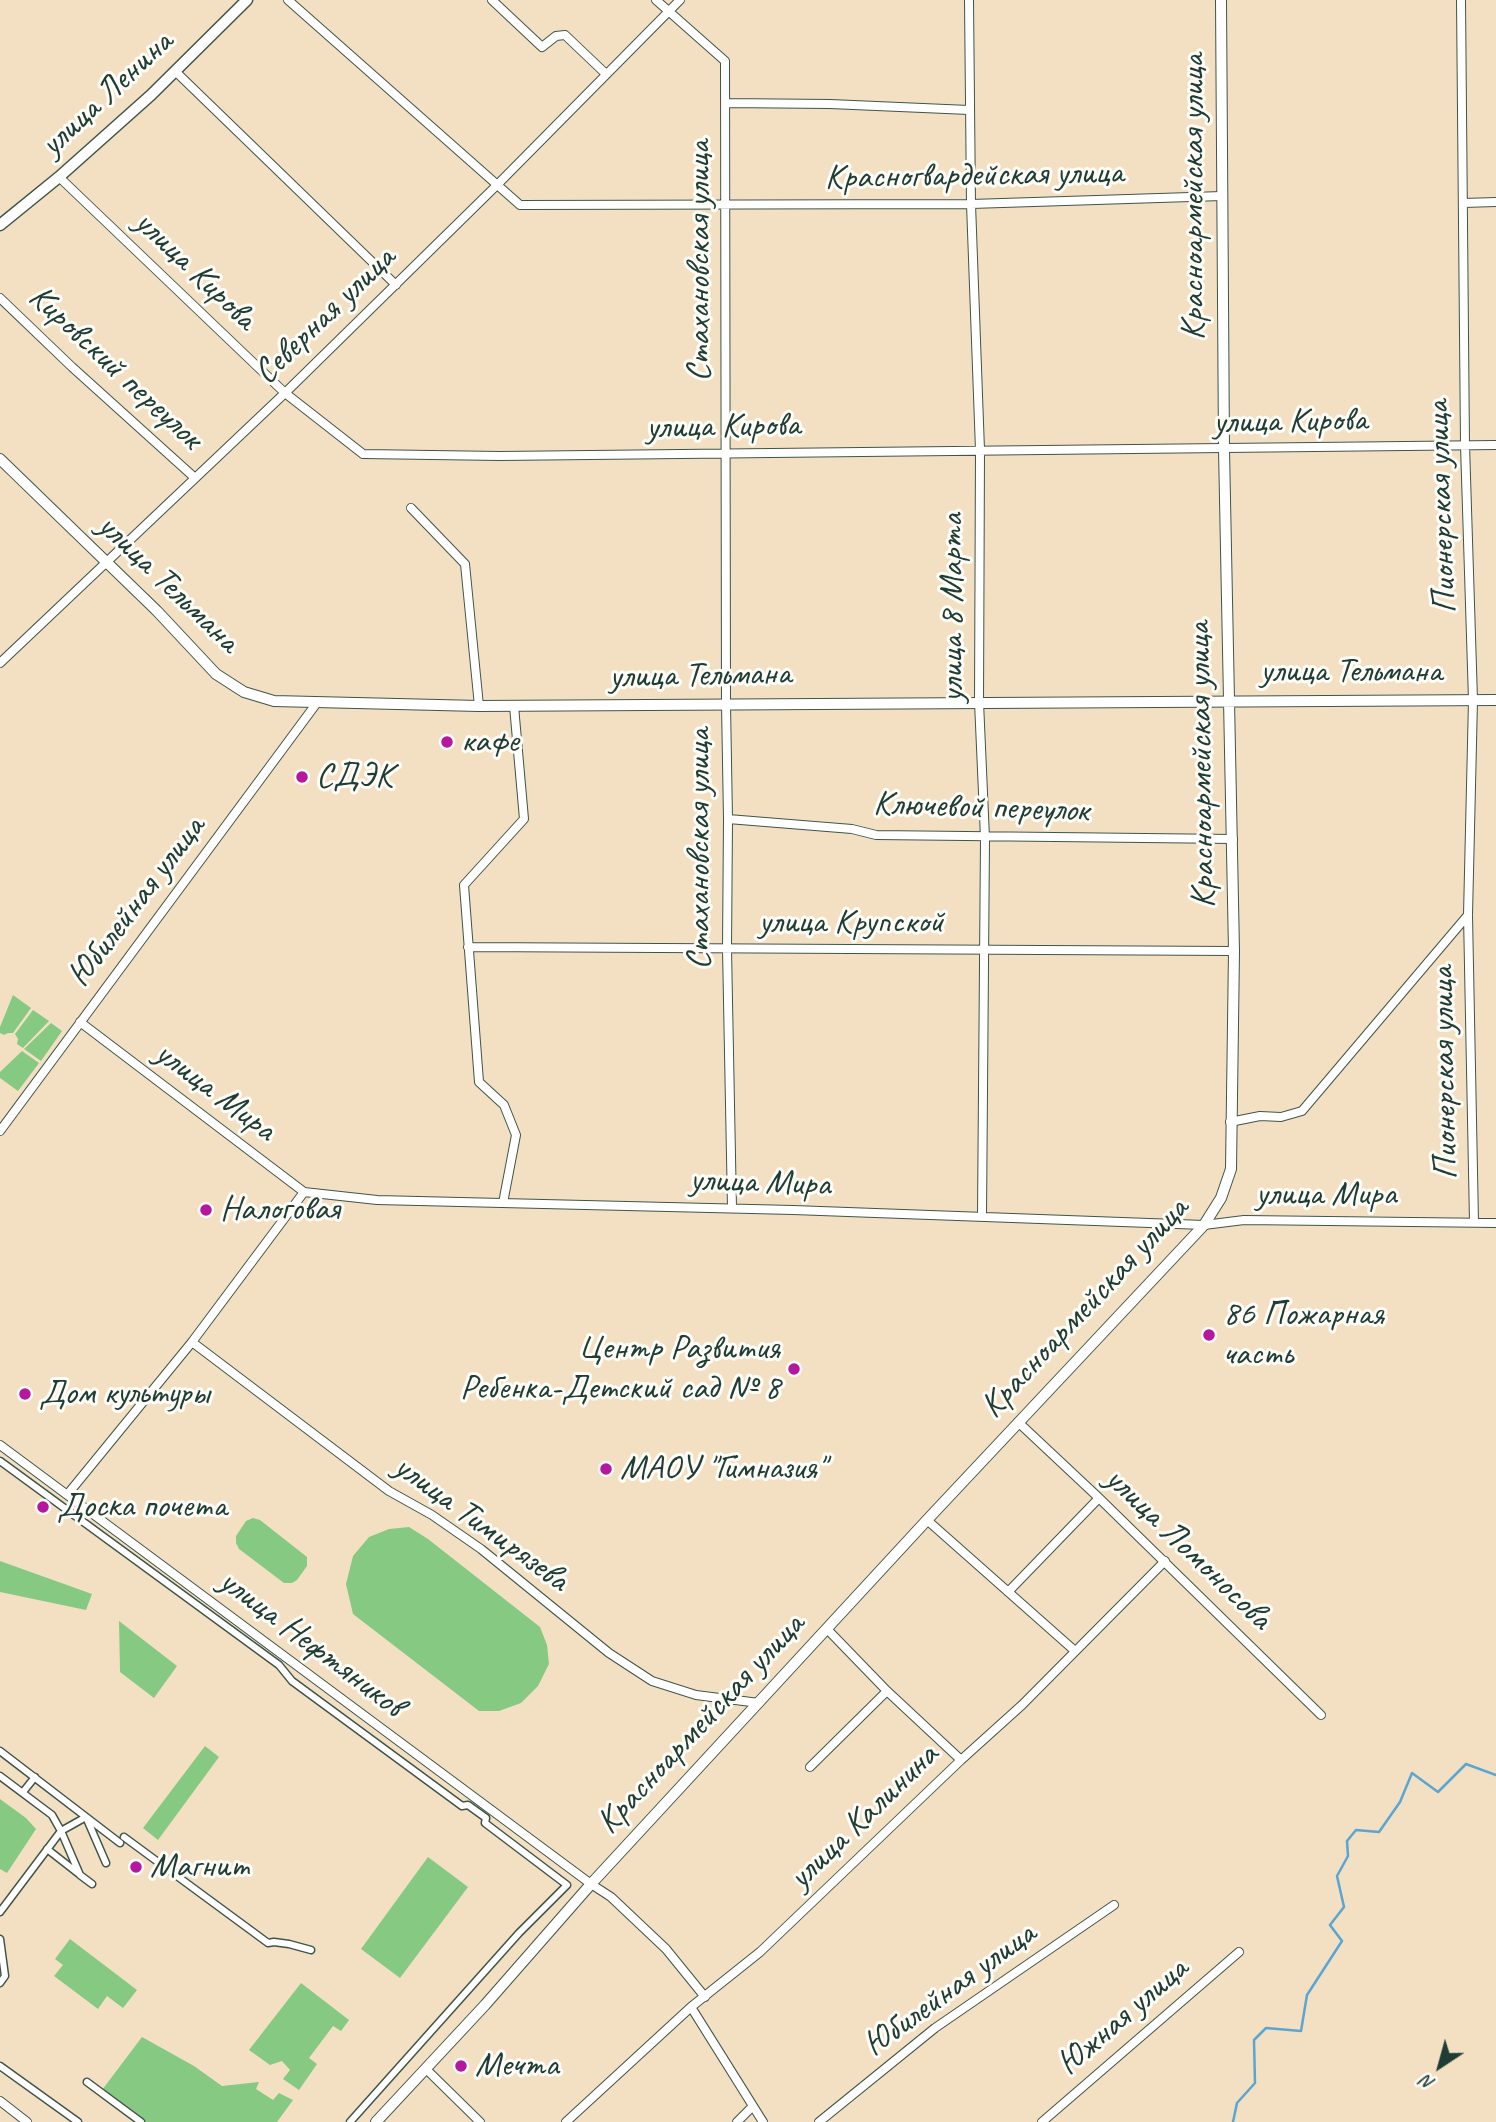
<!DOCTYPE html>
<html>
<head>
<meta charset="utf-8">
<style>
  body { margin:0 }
  #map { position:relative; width:1496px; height:2122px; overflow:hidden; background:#f3e0c3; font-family:Caveat,sans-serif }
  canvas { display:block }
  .north { position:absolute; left:1405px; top:2031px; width:70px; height:70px; -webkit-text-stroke:5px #fdfcf7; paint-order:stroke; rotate:216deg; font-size:19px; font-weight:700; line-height:28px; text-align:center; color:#1f3d34 }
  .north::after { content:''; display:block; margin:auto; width:24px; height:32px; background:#1f3d34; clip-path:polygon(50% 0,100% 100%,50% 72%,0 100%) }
</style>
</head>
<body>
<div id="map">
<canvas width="1496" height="2122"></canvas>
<div class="north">N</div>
</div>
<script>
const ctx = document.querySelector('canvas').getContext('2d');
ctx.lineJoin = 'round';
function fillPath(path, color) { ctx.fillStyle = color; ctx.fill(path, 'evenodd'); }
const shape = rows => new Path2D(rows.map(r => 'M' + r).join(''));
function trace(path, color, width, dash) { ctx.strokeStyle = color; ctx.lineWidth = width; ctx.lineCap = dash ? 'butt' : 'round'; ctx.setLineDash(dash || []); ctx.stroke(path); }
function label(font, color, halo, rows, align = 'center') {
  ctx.font = font + ' Caveat,sans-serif'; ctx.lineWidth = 6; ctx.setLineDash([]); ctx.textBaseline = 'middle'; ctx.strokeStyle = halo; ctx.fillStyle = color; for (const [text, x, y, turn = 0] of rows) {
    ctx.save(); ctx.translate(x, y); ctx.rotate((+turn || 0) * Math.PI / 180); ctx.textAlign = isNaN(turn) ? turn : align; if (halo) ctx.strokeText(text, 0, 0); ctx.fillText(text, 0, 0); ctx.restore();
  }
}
fillPath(shape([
  [13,995,31,1008,13,1033,8,1033,4,1035,0,1033,0,1027],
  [33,1010,49,1021,23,1048,17,1044,18,1039,15,1034],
  [51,1023,62,1031,41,1061,24,1049],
  [22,1051,39,1063,18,1091,0,1078,0,1072],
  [253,1518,260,1520,307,1557,307,1566,297,1580,292,1583,284,1583,239,1549,236,1543,236,1536,246,1521],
  [409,1527,428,1539,540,1627,547,1645,549,1664,538,1686,521,1703,499,1711,479,1711,353,1614,346,1584,353,1556,369,1537,389,1529],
  [0,1561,92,1594,86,1610,0,1592],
  [119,1621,177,1666,154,1698,120,1672],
  [205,1746,219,1757,158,1840,143,1828],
  [0,1799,26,1818,36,1829,7,1873,0,1869],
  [428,1857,468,1887,400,1978,361,1949],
  [70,1939,137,1990,123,2008,107,1996,98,2009,54,1976,63,1965,55,1959],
  [301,1983,349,2020,341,2031,333,2026,309,2058,317,2064,299,2090,283,2079,290,2070,282,2061,270,2065,249,2050],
  [142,2037,194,2066,222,2086,259,2082,256,2089,273,2100,279,2093,293,2100,277,2122,145,2122,102,2090]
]), '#86c982');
trace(shape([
  [1233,2122,1237,2103,1255,2083,1254,2040,1266,2028,1301,2031,1307,1995,1342,1941,1330,1925,1344,1907,1337,1876,1348,1856,1347,1841,1356,1830,1379,1832,1400,1802,1412,1773,1438,1792,1466,1764,1496,1775]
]), '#5aa5d2', 2.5);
const pedestrian = shape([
  [0,1461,279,1665,292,1681,462,1806,468,1805,486,1818,485,1823,567,1885,519,1933,350,2122],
  [0,1751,120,1843],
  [0,1776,52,1815,61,1831,0,1912],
  [23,1792,35,1777],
  [124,1837,268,1943,274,1942,289,1944,311,1950],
  [47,1849,79,1874],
  [92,1884,80,1875,61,1831,86,1817,106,1863],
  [0,1939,5,1976,0,1983],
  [0,2066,78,2122],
  [87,2082,141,2122]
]);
const minor = shape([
  [288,0,520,205,971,204,1222,196],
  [492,0,542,47,556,36,565,35,606,74],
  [656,0,725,61,726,704,728,819,727,949,732,1208],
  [969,0,971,204,980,450,979,702,985,838,982,1216],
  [1461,0,1465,445,1473,700,1468,915,1474,1222],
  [175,71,396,285],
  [726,103,830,104,969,110],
  [59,177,285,393,363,454,500,456,1496,445],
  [1463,203,1496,202],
  [0,298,72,367,195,478],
  [411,508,465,564,479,706],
  [0,663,285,393,497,185,680,0],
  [728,819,852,829,876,835,1233,839],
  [468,947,1234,951],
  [80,1022,304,1192,377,1200,793,1210,1204,1225,1244,1220,1496,1223],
  [1230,1122,1260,1116,1281,1117,1302,1111,1468,915],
  [0,1131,316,704],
  [503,1203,516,1135,504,1105,479,1082,464,885,524,819,514,706],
  [192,1342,389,1491,432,1515,481,1549,609,1653,652,1681,696,1695,759,1703],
  [1018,1422,1099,1498,1321,1715],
  [0,1445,591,1884,611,1897,666,1949,705,1997],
  [67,1495,192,1342,304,1192],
  [927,1520,1075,1651],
  [1008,1592,1099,1498],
  [827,1629,887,1691,961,1760],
  [810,1767,887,1691],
  [691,2007,763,2122],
  [426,2069,480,2122],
  [0,2101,27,2122],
  [566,2122,691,2007,760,1952,961,1760,1022,1705,1165,1561],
  [737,2122,752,2107],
  [819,2122,935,2028,1114,1905],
  [1042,2122,1239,1952]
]);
const tertiary = shape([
  [0,459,157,611,216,674,244,692,274,701,479,706,1496,700],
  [376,2122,485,2005,591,1884,927,1520,1204,1225,1221,1198,1231,1169,1234,951,1224,449,1221,0]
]);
const secondary = shape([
  [0,225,59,177,151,95,247,0]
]);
trace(pedestrian, '#3f5549', 9);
trace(minor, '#3f5549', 10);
trace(tertiary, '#3f5549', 12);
trace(secondary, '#3f5549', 13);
trace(pedestrian, '#fff', 6);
trace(minor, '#fff', 8);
trace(tertiary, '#fff', 10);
trace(secondary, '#fff', 10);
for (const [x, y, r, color] of [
  [447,742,7,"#b5179e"],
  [302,777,7,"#b5179e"],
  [206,1210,7,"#b5179e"],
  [1209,1335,7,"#b5179e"],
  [794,1369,7,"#b5179e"],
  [25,1394,7,"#b5179e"],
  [606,1469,7,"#b5179e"],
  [43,1507,7,"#b5179e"],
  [136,1867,7,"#b5179e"],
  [461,2066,7,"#b5179e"]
]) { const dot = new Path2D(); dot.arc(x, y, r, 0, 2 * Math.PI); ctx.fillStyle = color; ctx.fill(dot); trace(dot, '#fdfcf7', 2.5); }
label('35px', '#1f3d34', '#fdfcf7', [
  ["улица Ленина",107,94,-43],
  ["Красногвардейская улица",974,176,-1],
  ["Красноармейская улица",1194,197,-90],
  ["Стахановская улица",700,261,-90],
  ["улица Кирова",195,271,44],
  ["Северная улица",325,316,-44],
  ["Кировский переулок",115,368,43],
  ["улица Кирова",1290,422,-1],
  ["улица Кирова",723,427,-1],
  ["Пионерская улица",1442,507,-92],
  ["улица Тельмана",168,584,44],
  ["улица 8 Марта",953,608,-90],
  ["улица Тельмана",1351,672],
  ["улица Тельмана",700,676,-1],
  ["Красноармейская улица",1202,765,-91],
  ["Ключевой переулок",981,808,2],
  ["Стахановская улица",700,849,-90],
  ["Юбилейная улица",137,902,-53],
  ["улица Крупской",851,923],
  ["Пионерская улица",1445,1073,-91],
  ["улица Мира",215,1092,37],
  ["улица Мира",760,1183,2],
  ["улица Мира",1326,1195],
  ["Красноармейская улица",1085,1308,-47],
  ["улица Тимирязева",481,1524,36],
  ["улица Ломоносова",1188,1549,44],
  ["улица Нефтяников",311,1644,37],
  ["Красноармейская улица",701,1724,-47],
  ["улица Калинина",864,1817,-44],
  ["Юбилейная улица",950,1990,-36],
  ["Южная улица",1123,2017,-41]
]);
label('35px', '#1f3d34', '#fdfcf7', [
  ["кафе",461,742],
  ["СДЭК",316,777],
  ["Налоговая",220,1210],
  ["86 Пожарная",1223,1315],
  ["часть",1223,1355],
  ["Центр Развития",780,1349,"right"],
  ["Ребенка-Детский сад № 8",780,1389,"right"],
  ["Дом культуры",39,1394],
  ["МАОУ \"Гимназия\"",620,1469],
  ["Доска почета",57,1507],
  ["Магнит",150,1867],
  ["Мечта",475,2066]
], 'left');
</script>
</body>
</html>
